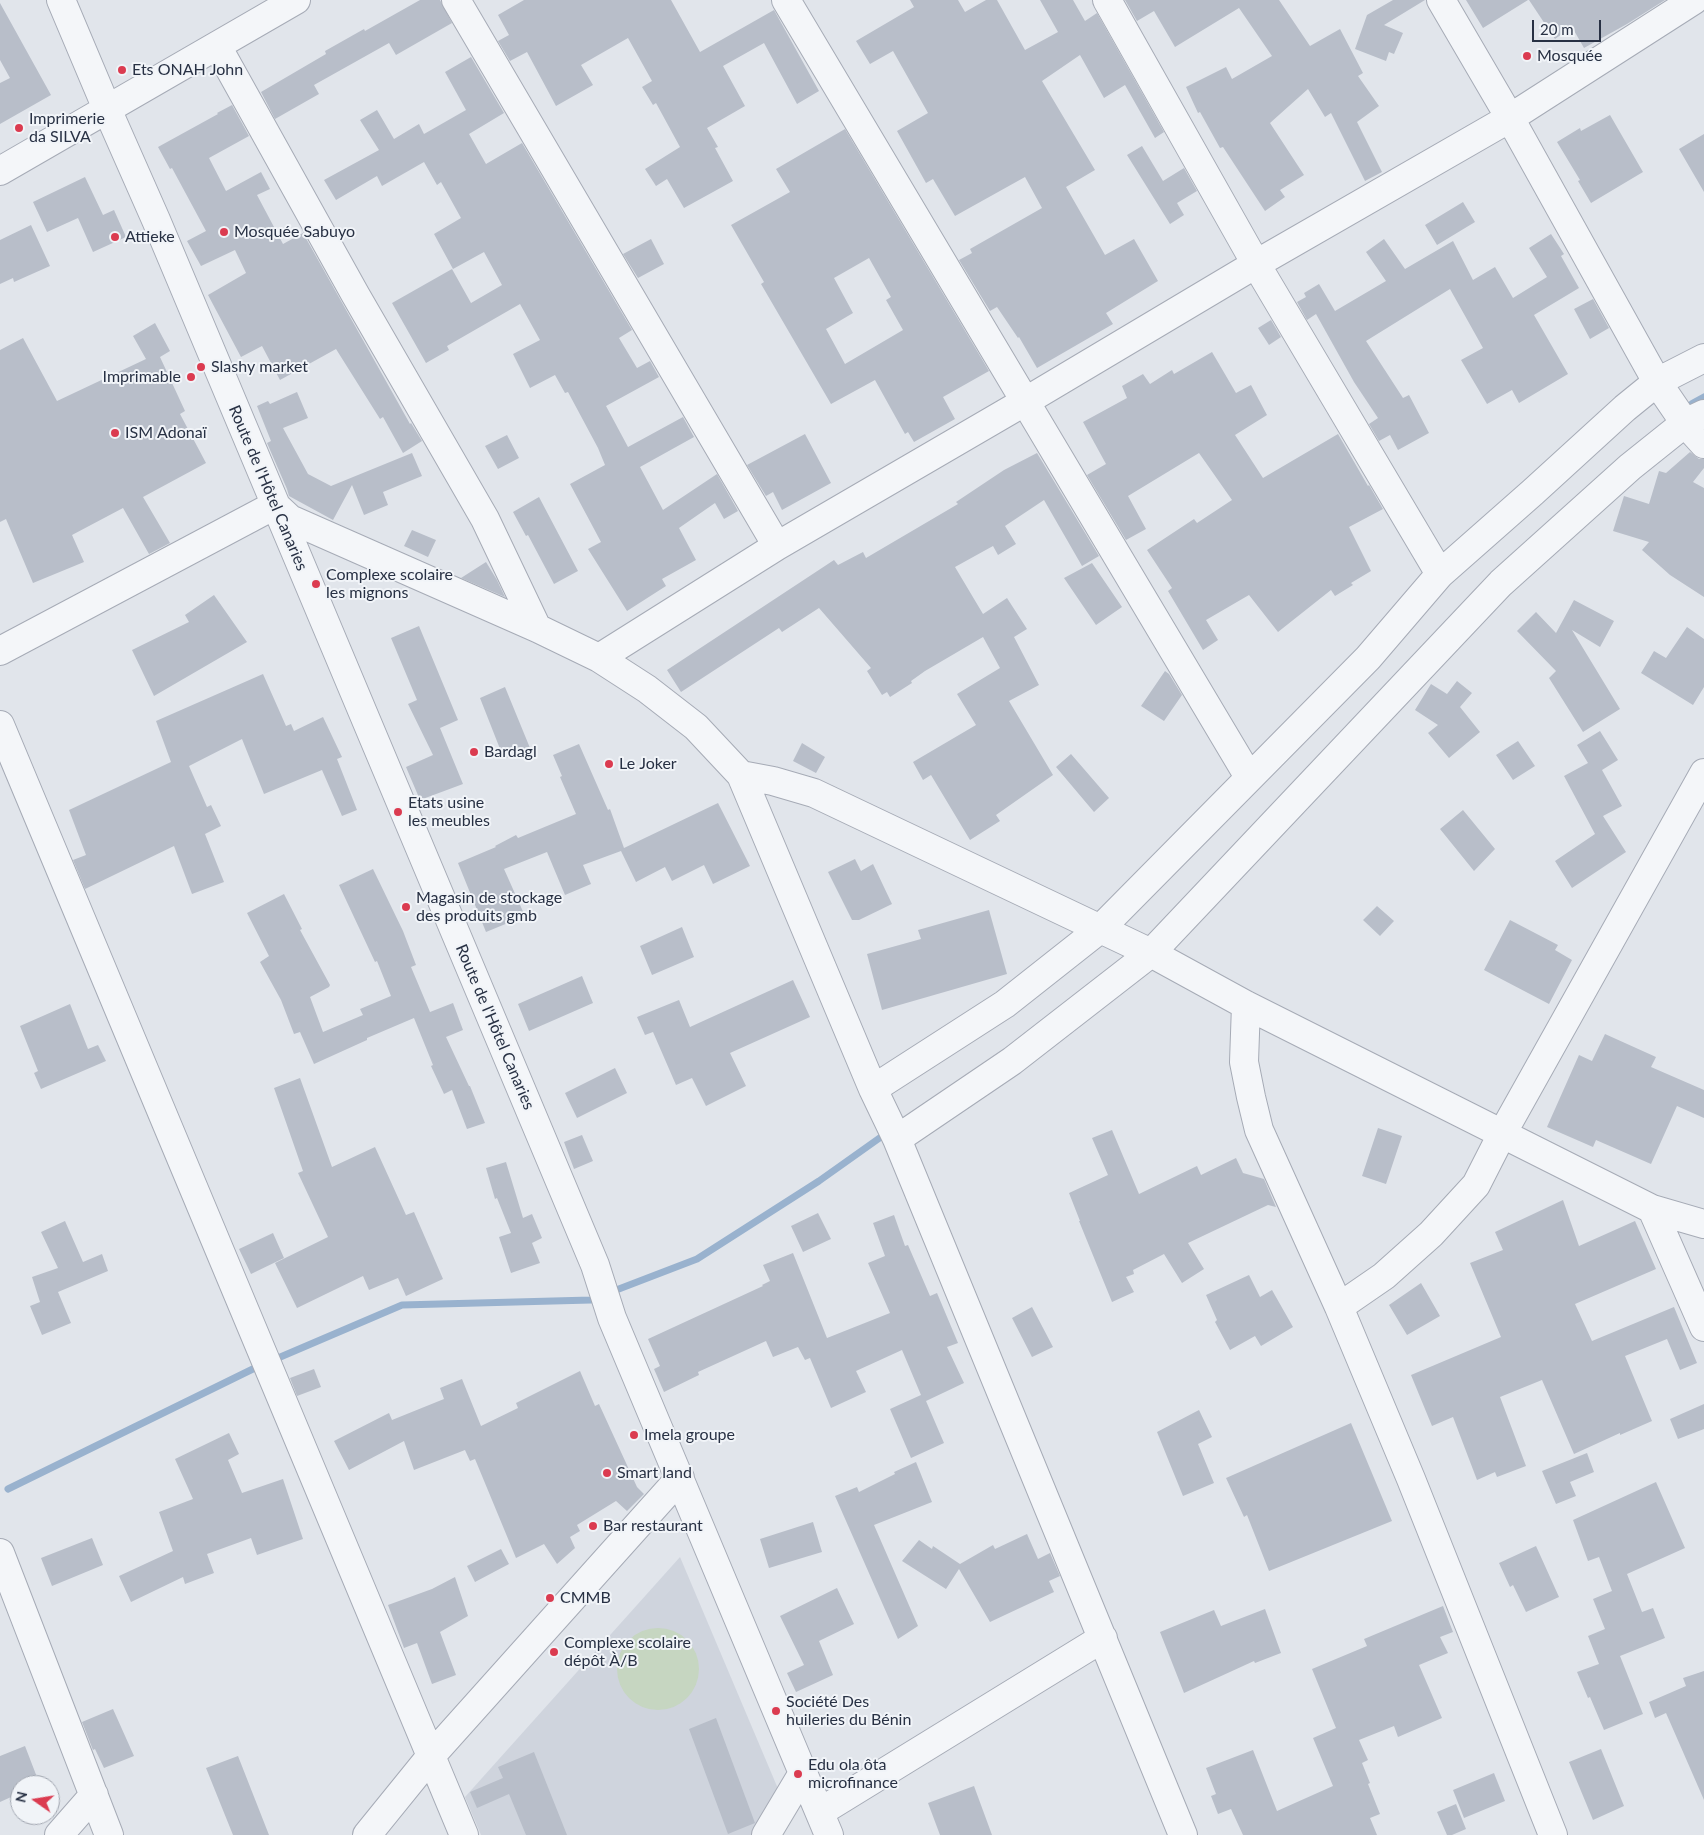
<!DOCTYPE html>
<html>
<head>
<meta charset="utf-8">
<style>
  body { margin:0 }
  #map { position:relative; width:1704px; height:1835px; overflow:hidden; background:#e1e5eb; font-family:Lato,sans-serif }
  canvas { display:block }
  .north { position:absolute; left:10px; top:1775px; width:50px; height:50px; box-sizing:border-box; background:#f1f4f8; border:1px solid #a1a6b0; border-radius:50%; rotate:283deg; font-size:14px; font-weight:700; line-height:20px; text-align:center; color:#283144 }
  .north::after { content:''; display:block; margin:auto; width:18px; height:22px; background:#db3b50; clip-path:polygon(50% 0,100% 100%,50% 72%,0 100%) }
  .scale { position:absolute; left:1532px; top:20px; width:69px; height:22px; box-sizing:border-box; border:2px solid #283144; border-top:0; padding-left:6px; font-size:15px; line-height:18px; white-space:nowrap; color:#283144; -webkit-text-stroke:4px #f1f4f8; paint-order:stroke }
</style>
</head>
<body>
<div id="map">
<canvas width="1704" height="1835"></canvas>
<div class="north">N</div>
<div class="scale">20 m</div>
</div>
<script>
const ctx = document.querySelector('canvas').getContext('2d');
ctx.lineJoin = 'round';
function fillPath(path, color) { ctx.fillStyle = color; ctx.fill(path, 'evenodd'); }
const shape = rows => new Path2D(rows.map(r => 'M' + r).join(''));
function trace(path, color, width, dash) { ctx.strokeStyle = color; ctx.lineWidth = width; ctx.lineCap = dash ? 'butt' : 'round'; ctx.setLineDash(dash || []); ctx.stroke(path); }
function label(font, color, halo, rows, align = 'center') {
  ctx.font = font + ' Lato,sans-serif'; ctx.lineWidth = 4; ctx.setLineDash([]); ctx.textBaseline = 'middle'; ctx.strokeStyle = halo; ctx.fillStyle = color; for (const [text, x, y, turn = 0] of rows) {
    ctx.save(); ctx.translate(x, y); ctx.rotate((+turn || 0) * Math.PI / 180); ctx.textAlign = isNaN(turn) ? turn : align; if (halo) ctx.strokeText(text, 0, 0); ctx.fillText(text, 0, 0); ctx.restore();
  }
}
fillPath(shape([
  [680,1557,787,1810,771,1835,481,1835,465,1797]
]), '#cfd4dd');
fillPath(shape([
  '617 1669a41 41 0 1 1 82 0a41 41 0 1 1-82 0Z'
]), '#c6d6c1');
trace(shape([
  [1683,411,1693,403,1704,397],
  [611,1292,697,1259,819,1181,888,1132],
  [271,1361,402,1305,591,1300,598,1297],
  [8,1489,261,1365]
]), '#99b2ce', 7);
fillPath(shape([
  [420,0,440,0,452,23,396,55,389,43,314,85,319,94,275,119,261,92,326,54,325,51,364,29,365,31],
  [524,0,671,0,700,52,774,10,819,91,797,104,764,43,723,66,745,106,707,128,718,147,715,148,733,181,684,208,667,179,656,186,645,169,680,147,656,103,653,105,642,87,652,81,628,38,581,65,593,85,556,106,527,52,510,61,498,41,509,35,498,15],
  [910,0,958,0,965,12,986,0,997,0,1025,50,1058,32,1040,0,1073,0,1085,21,1097,13,1164,132,1155,138,1125,85,1104,98,1080,55,1042,81,1095,170,1066,187,1105,255,1134,239,1158,281,1106,313,1113,324,1037,368,1019,337,1018,338,997,307,990,311,959,260,972,253,970,249,1042,208,1025,177,955,216,933,179,926,183,897,131,928,113,893,51,870,64,856,41,914,7],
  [1125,0,1279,0,1310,46,1340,29,1363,73,1358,76,1379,106,1357,122,1382,172,1365,181,1331,113,1325,117,1308,89,1270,123,1304,175,1280,190,1285,197,1265,211,1223,147,1220,148,1200,112,1198,113,1186,87,1226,67,1232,79,1272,56,1239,8,1175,47,1154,11,1137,21],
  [1393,0,1425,0,1384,25,1403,33,1394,54,1389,52,1386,61,1355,49,1367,15],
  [1466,0,1528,0,1483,28],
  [1529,0,1665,0,1627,24,1584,48,1572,27,1555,39],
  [0,3,51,95,0,124,0,83,10,78,0,60],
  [471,57,504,113,469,134,486,164,522,143,632,330,619,338,637,368,650,361,659,377,606,406,628,447,683,417,694,437,640,467,663,510,717,474,738,511,724,519,715,503,679,528,696,560,662,579,666,586,627,611,588,549,601,542,570,484,605,465,598,448,568,392,565,393,555,375,530,388,513,354,540,340,520,304,447,346,449,350,426,363,392,303,452,269,471,303,502,285,484,252,453,269,434,234,461,218,441,182,437,185,424,162,382,186,377,176,336,200,324,180,379,150,360,120,377,110,394,139,419,124,424,134,466,110,445,72],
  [232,105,249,136,209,158,226,191,261,172,270,189,257,195,283,244,303,233,410,424,411,423,422,441,403,453,383,417,380,419,336,349,280,380,262,346,241,357,208,295,246,273,235,250,201,266,187,241,206,231,172,168,170,169,158,147,218,114,217,113],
  [1610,115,1643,172,1591,203,1578,181,1580,180,1557,142,1580,128,1581,131],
  [845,129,989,371,943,397,955,419,914,442,908,432,905,434,875,380,831,404,761,284,764,282,731,225,790,192,776,169],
  [869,258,891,297,886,300,903,330,845,364,826,329,853,313,834,278],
  [1704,134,1704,192,1679,149],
  [1142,146,1163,181,1184,168,1197,191,1177,203,1184,215,1170,224,1127,155],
  [85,177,103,215,114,210,126,237,93,252,78,218,47,232,33,202],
  [1463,202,1475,222,1437,245,1425,225],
  [31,225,50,266,14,282,13,278,0,284,0,240],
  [1551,234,1564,254,1561,256,1579,288,1534,315,1568,374,1519,403,1512,390,1487,404,1461,360,1483,348,1450,289,1366,341,1403,398,1409,395,1429,433,1398,450,1390,435,1379,441,1369,424,1378,418,1354,382,1316,314,1307,320,1297,302,1306,297,1304,293,1319,284,1335,311,1386,281,1366,252,1384,239,1405,269,1453,241,1473,280,1495,267,1513,298,1547,277,1529,248],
  [651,239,664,264,638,278,623,254],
  [1593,299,1609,328,1590,339,1574,309],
  [1271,320,1281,337,1269,345,1258,328],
  [155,323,170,351,160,357,185,411,180,414,206,463,143,497,170,543,149,554,123,508,72,535,84,562,33,583,6,519,0,522,0,350,23,338,57,401,146,359,133,336],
  [1212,352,1236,393,1251,385,1267,415,1235,435,1263,478,1338,434,1368,486,1369,485,1383,509,1349,527,1371,571,1351,583,1353,585,1335,596,1331,590,1278,632,1249,595,1206,620,1218,640,1203,650,1168,591,1172,588,1147,550,1194,519,1197,523,1232,500,1199,453,1128,496,1146,529,1126,540,1087,475,1106,464,1083,422,1127,398,1122,386,1143,374,1150,384,1172,370,1174,374],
  [297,392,308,418,283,428,308,474,331,486,412,453,422,476,383,492,388,505,364,515,352,485,333,520,289,496,287,489,267,443,271,441,257,406,268,401,270,404],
  [805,434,831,483,782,510,773,492,766,496,747,465],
  [507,435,519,458,498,469,485,446],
  [1690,452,1699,459,1704,459,1704,468,1693,482,1704,488,1704,597,1670,575,1642,550,1649,542,1613,531,1624,496,1649,504,1659,471,1666,473],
  [1037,453,1099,556,1082,566,1044,500,1005,526,1016,544,998,555,993,546,955,567,983,614,1007,598,1027,629,1014,637,1039,685,1009,701,1053,775,996,815,1000,821,970,840,931,775,923,780,913,762,976,725,957,694,1000,668,983,637,925,671,911,681,912,683,890,697,887,692,882,695,867,671,871,668,819,608,782,632,779,628,681,692,667,670,834,560,838,565,863,552,866,558,958,504,956,502,1004,470],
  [539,497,578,571,554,584,528,535,526,536,513,512],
  [412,530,436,540,428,557,404,546],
  [486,562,497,580,505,597,461,578],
  [1092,563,1122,607,1096,625,1064,578],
  [214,595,247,642,154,696,132,650,189,622,185,615],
  [1574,600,1614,621,1600,647,1572,630,1620,709,1583,732,1549,678,1556,671,1517,631,1536,612,1556,633],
  [419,626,458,720,440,728,463,784,420,800,406,767,433,755,408,704,417,700,391,638],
  [1687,627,1704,639,1704,687,1693,705,1641,673,1654,651,1666,658],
  [1165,671,1169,674,1182,695,1164,721,1141,706],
  [263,674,286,726,291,724,294,731,323,717,342,757,337,759,357,810,342,816,322,770,264,794,242,739,189,766,207,807,211,805,221,826,205,834,224,882,192,894,174,846,85,889,73,860,86,855,69,810,171,762,156,721],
  [1457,681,1472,693,1460,707,1480,732,1449,758,1428,733,1438,725,1415,710,1431,684,1447,694],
  [505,687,530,748,504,759,480,698],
  [1600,731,1618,760,1602,770,1622,806,1603,816,1626,852,1572,888,1555,861,1595,834,1564,776,1588,763,1577,745],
  [1518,741,1535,766,1513,780,1496,755],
  [802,743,825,757,816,773,793,761],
  [579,744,608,810,610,809,624,848,718,803,750,866,713,884,704,865,672,881,665,867,636,882,621,851,583,865,591,884,565,895,547,852,504,869,525,916,486,932,458,863,496,847,495,846,516,835,518,838,576,814,560,777,562,776,553,755],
  [1071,754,1109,798,1094,812,1056,767],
  [1463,810,1495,849,1474,871,1440,829],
  [855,859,861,871,873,864,892,904,859,920,852,920,828,872],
  [373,869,403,931,416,965,411,967,430,1012,453,1003,463,1030,446,1037,469,1086,470,1086,485,1123,467,1129,452,1090,444,1094,431,1066,433,1065,414,1018,367,1038,367,1040,314,1064,300,1032,294,1034,281,1000,260,962,269,956,247,913,284,894,302,929,300,930,330,985,329,987,310,997,323,1032,363,1015,360,1009,391,996,377,961,375,962,339,885],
  [1377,906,1394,921,1380,936,1363,920],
  [989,910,1007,974,882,1010,867,954,921,939,918,930],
  [1510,920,1558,945,1555,950,1572,960,1549,1004,1484,970],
  [682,927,694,957,652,975,640,946],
  [582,976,593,1003,529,1031,518,1004],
  [793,980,810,1017,730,1053,746,1086,706,1106,692,1078,676,1085,653,1032,645,1035,637,1017,679,1000,690,1027],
  [70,1004,88,1049,98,1045,106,1061,41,1089,34,1073,38,1071,20,1026],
  [1605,1034,1656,1057,1651,1067,1704,1090,1704,1118,1677,1106,1651,1164,1596,1140,1593,1147,1547,1127,1579,1055,1592,1061],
  [615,1068,627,1093,577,1118,565,1093],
  [300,1078,332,1167,375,1147,406,1215,414,1212,443,1279,406,1296,398,1278,369,1290,363,1276,297,1308,275,1263,328,1237,298,1173,303,1171,274,1088],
  [1378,1128,1402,1136,1386,1184,1362,1176],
  [1112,1130,1139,1194,1197,1166,1201,1175,1236,1158,1243,1173,1264,1179,1276,1207,1268,1205,1188,1243,1204,1269,1182,1283,1164,1254,1133,1270,1134,1274,1126,1277,1134,1292,1112,1302,1079,1221,1080,1221,1069,1193,1108,1175,1092,1138],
  [582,1135,593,1161,574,1169,564,1142],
  [506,1162,523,1218,532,1214,542,1238,532,1243,540,1263,511,1273,499,1237,511,1233,497,1198,495,1199,486,1168],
  [1563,1200,1579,1246,1635,1221,1656,1269,1575,1304,1592,1341,1674,1307,1697,1363,1680,1370,1667,1339,1625,1356,1652,1421,1620,1435,1620,1433,1574,1454,1542,1380,1500,1397,1526,1466,1497,1477,1495,1472,1477,1480,1453,1417,1432,1426,1411,1375,1501,1337,1470,1263,1503,1250,1495,1232],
  [818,1213,831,1239,803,1252,791,1226],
  [894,1215,905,1246,908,1245,930,1296,937,1293,958,1343,947,1347,964,1383,926,1401,944,1443,911,1458,890,1409,921,1395,902,1350,856,1371,866,1392,831,1408,810,1358,805,1360,798,1347,773,1357,766,1341,698,1372,699,1375,664,1392,654,1369,660,1366,648,1339,763,1286,762,1285,770,1281,763,1265,793,1253,827,1338,890,1313,868,1263,885,1256,873,1223],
  [65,1221,83,1262,102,1254,108,1271,58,1292,71,1323,42,1335,30,1306,40,1302,32,1277,58,1268,41,1232],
  [273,1233,284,1258,251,1274,239,1249],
  [1249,1275,1260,1297,1272,1290,1293,1327,1261,1346,1255,1336,1230,1350,1215,1322,1217,1320,1206,1295],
  [1421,1283,1440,1316,1407,1335,1389,1305],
  [1032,1307,1053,1347,1032,1357,1012,1318],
  [314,1369,321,1387,297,1396,290,1378],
  [580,1371,595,1406,599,1404,637,1487,644,1494,627,1511,616,1501,577,1525,580,1531,570,1537,575,1548,557,1564,544,1544,516,1558,475,1459,470,1461,465,1450,414,1470,404,1441,349,1470,334,1441,389,1413,392,1420,444,1399,440,1388,462,1379,481,1426,518,1408,516,1403],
  [1704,1404,1704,1429,1678,1439,1670,1419],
  [1199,1410,1212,1437,1198,1444,1214,1483,1183,1496,1157,1432],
  [1351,1423,1392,1521,1269,1571,1247,1515,1244,1517,1226,1478],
  [229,1433,239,1454,228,1460,242,1493,283,1479,303,1539,257,1555,251,1538,207,1554,214,1573,185,1584,183,1577,131,1602,119,1576,173,1551,159,1512,193,1499,175,1459],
  [1587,1453,1594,1472,1570,1482,1576,1496,1556,1504,1542,1471],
  [916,1462,932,1502,874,1525,918,1626,898,1639,835,1496,857,1487,859,1492,895,1474,894,1472],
  [1656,1482,1685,1548,1627,1574,1642,1612,1653,1608,1665,1638,1620,1656,1643,1714,1604,1730,1590,1697,1588,1698,1577,1672,1599,1664,1588,1636,1605,1629,1593,1599,1612,1591,1599,1557,1588,1561,1573,1520],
  [813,1522,822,1552,769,1568,760,1539],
  [1027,1534,1038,1559,1050,1553,1060,1576,1049,1581,1054,1592,990,1622,959,1569,946,1589,902,1561,919,1540,932,1549,933,1546,960,1564,993,1545,995,1549],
  [92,1538,103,1565,52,1586,41,1558],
  [1536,1546,1559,1597,1526,1612,1513,1585,1510,1587,1499,1563],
  [501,1549,509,1564,475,1582,467,1566],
  [455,1577,468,1616,440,1632,456,1675,432,1684,417,1643,404,1648,388,1605,432,1589],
  [837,1588,854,1624,819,1641,833,1675,796,1692,787,1673,804,1665,780,1616],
  [1443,1606,1453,1632,1440,1637,1448,1653,1419,1665,1442,1718,1398,1737,1394,1726,1359,1740,1368,1760,1362,1763,1370,1783,1368,1784,1380,1814,1370,1818,1377,1835,1243,1835,1231,1809,1218,1814,1211,1796,1216,1794,1206,1768,1253,1750,1277,1811,1333,1786,1313,1738,1336,1728,1312,1669,1367,1646,1364,1639],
  [1265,1609,1281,1653,1255,1663,1254,1661,1184,1693,1160,1632,1214,1610,1221,1626],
  [1704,1671,1704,1800,1666,1713,1655,1718,1649,1702,1686,1686,1683,1678],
  [113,1709,134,1756,104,1768,95,1749,93,1750,82,1722],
  [716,1718,755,1823,728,1834,689,1729],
  [25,1746,40,1785,20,1785,20,1793,0,1802,0,1756],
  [1601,1749,1624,1806,1593,1820,1569,1762],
  [534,1752,567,1835,526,1835,509,1794,477,1808,470,1792,503,1778,498,1767],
  [238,1756,269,1835,233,1835,206,1768],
  [1494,1773,1505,1801,1464,1818,1453,1790],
  [974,1786,992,1835,940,1835,928,1803],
  [1456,1804,1466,1829,1452,1835,1447,1835,1437,1812]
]), '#b8bec9');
const minor = shape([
  [61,0,107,109,156,220,595,1265,612,1318,829,1835],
  [456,0,777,546],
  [786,0,1249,777],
  [1107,0,1256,264,1440,574],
  [1441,0,1510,118,1657,382,1685,423,1704,444],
  [217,46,355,294,485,519,537,628],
  [0,171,296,0],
  [0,651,275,505,290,519,537,628,599,658,647,689,696,727,741,775,873,1089,897,1139,1183,1835],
  [599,658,777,546,1026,401,1256,264,1510,118,1694,0],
  [0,725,464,1835],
  [741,775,773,781,814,793,1151,953,1246,1005,1652,1209,1704,1224],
  [1246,1005,1244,1062,1251,1097,1259,1130,1339,1307,1411,1479,1553,1835],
  [873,1089,1005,1004,1100,929,1368,658,1440,574,1533,492,1625,408,1657,382,1704,358],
  [897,1139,1012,1061,1151,953,1501,583,1630,467,1685,423,1704,414],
  [1652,1209,1704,1327],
  [1339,1307,1384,1276,1431,1234,1476,1185,1502,1134,1704,773],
  [0,1553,109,1835],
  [820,1812,1103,1638],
  [59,1835,94,1795],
  [367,1835,431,1756,680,1478],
  [766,1835,803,1773]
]);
trace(minor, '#a6abb6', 30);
trace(minor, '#f4f6f9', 28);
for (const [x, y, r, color] of [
  [1527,56,5,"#db3b50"],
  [122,70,5,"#db3b50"],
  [19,128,5,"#db3b50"],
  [224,232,5,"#db3b50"],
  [115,237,5,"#db3b50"],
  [201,367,5,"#db3b50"],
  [191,377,5,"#db3b50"],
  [115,433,5,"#db3b50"],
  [316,584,5,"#db3b50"],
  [474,752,5,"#db3b50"],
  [609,764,5,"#db3b50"],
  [398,812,5,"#db3b50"],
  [406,907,5,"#db3b50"],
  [634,1435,5,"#db3b50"],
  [607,1473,5,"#db3b50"],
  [593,1526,5,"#db3b50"],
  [550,1598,5,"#db3b50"],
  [554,1652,5,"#db3b50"],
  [776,1711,5,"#db3b50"],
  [798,1774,5,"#db3b50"]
]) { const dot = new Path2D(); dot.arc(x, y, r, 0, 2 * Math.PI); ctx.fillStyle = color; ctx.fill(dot); trace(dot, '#f1f4f8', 2); }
label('16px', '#283144', '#f1f4f8', [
  ["Mosquée",1537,56],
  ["Ets ONAH John",132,70],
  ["Imprimerie",29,119],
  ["da SILVA",29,137],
  ["Mosquée Sabuyo",234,232],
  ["Attieke",125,237],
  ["Slashy market",211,367],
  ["Imprimable",181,377,"right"],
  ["ISM Adonaï",125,433],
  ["Complexe scolaire",326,575],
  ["les mignons",326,593],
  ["Bardagl",484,752],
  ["Le Joker",619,764],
  ["Etats usine",408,803],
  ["les meubles",408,821],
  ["Magasin de stockage",416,898],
  ["des produits gmb",416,916],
  ["Imela groupe",644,1435],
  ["Smart land",617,1473],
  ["Bar restaurant",603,1526],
  ["CMMB",560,1598],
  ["Complexe scolaire",564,1643],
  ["dépôt À/B",564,1661],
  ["Société Des",786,1702],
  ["huileries du Bénin",786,1720],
  ["Edu ola ôta",808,1765],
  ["microfinance",808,1783]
], 'left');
label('16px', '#283144', '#f1f4f8', [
  ["Route de l'Hôtel Canaries",268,488,67],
  ["Route de l'Hôtel Canaries",495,1027,67]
]);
</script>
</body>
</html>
